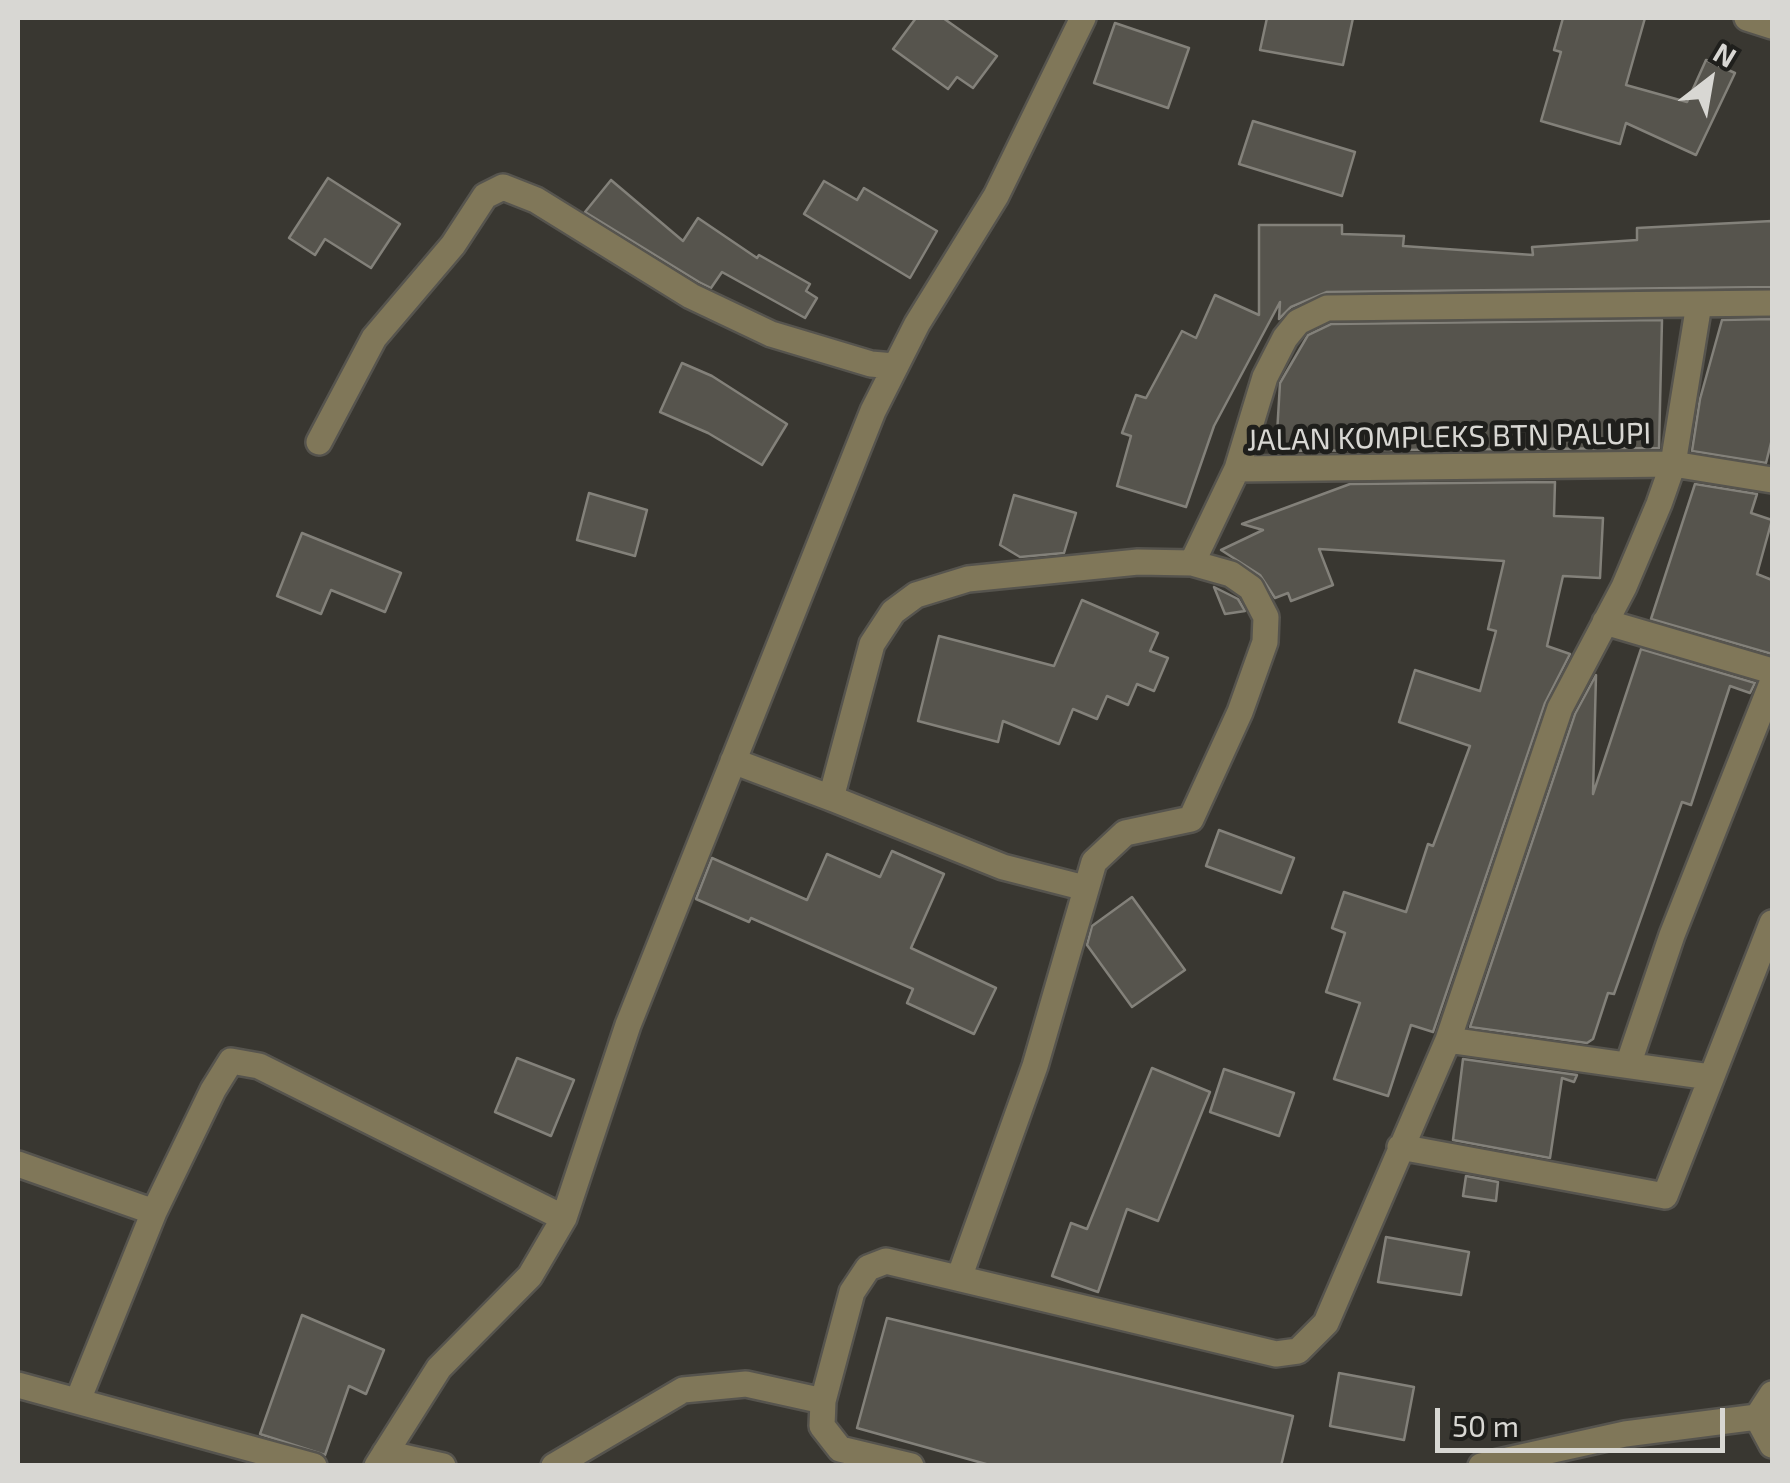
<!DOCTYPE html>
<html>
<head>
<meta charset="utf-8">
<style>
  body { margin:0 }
  #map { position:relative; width:1790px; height:1483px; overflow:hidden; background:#393731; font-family:"Exo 2",sans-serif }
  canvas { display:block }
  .frame { position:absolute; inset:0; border:20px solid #d8d7d3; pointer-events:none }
  .north { position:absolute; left:1660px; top:30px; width:100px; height:100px; -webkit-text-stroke:8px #1f1f1c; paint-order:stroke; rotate:31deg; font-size:28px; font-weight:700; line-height:40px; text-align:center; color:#d8d7d3 }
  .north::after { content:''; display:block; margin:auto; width:35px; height:45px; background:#d8d7d3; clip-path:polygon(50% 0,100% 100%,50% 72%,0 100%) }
  .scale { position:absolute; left:1435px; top:1408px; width:290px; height:45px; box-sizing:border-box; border:5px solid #d8d7d3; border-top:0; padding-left:12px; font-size:30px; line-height:35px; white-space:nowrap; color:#d8d7d3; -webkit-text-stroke:8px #1f1f1c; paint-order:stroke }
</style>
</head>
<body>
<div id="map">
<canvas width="1790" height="1483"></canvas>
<div class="frame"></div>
<div class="north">N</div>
<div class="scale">50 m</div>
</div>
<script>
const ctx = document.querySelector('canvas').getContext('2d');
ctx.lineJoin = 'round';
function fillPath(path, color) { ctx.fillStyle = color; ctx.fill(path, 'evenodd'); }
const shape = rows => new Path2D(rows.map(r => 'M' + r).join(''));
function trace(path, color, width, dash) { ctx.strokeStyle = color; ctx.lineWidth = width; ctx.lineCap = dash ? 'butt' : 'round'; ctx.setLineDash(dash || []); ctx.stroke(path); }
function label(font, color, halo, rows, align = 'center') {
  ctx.font = font + ' "Exo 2",sans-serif'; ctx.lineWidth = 10; ctx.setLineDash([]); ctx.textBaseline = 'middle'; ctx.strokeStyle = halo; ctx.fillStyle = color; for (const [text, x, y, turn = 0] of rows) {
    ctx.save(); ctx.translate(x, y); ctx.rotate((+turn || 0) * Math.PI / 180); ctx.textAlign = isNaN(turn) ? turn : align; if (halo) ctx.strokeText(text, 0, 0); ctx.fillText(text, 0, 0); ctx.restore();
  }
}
const building = shape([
  [916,18,943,18,997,56,973,88,957,77,948,89,893,49,916,18],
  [1267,18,1353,18,1343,65,1260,50,1267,18],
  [1563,18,1645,18,1626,85,1687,102,1706,60,1735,73,1696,155,1626,123,1620,144,1541,121,1561,52,1554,50,1563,18],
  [1115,23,1189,48,1168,108,1094,83,1115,23],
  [1253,121,1355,152,1342,196,1239,164,1253,121],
  [328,178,400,224,371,268,325,239,315,255,289,238,328,178],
  [611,180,683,241,698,218,757,258,759,255,810,284,806,291,817,298,805,318,722,272,711,288,699,282,585,212,611,180],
  [824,181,857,200,864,188,937,231,910,278,804,214,824,181],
  [1772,221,1772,287,1327,292,1291,307,1279,319,1280,302,1214,426,1186,507,1117,486,1131,436,1122,433,1136,395,1146,398,1182,331,1196,338,1215,295,1259,315,1259,225,1342,225,1342,234,1404,236,1403,246,1533,255,1532,247,1637,240,1637,228,1772,221],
  [1772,319,1772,439,1766,463,1692,451,1700,399,1722,320,1772,319],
  [1662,320,1659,448,1276,451,1280,383,1308,335,1331,324,1662,320],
  [682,363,712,376,787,424,762,465,708,433,660,412,682,363],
  [1555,482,1554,516,1603,518,1600,578,1563,576,1547,646,1570,654,1545,703,1433,1032,1411,1025,1388,1096,1334,1079,1360,1003,1326,992,1345,933,1332,928,1344,892,1406,912,1428,844,1433,846,1470,746,1399,722,1415,670,1480,691,1496,631,1488,629,1504,561,1319,549,1333,585,1291,601,1288,593,1275,598,1260,575,1221,550,1263,530,1242,524,1350,484,1555,482],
  [1695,484,1757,494,1751,513,1772,520,1757,574,1772,580,1772,654,1651,619,1695,484],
  [589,493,647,510,635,556,577,540,589,493],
  [1014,495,1076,513,1064,553,1020,557,1000,545,1014,495],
  [302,533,401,573,385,612,331,590,321,614,277,596,302,533],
  [1214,587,1238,599,1245,611,1225,614,1214,587],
  [1082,600,1158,633,1150,651,1168,658,1154,691,1137,684,1128,705,1107,696,1097,719,1073,709,1059,744,1003,721,998,742,918,721,939,636,1054,666,1082,600],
  [1641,649,1755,683,1750,693,1730,686,1691,805,1682,802,1614,994,1608,993,1593,1039,1587,1043,1470,1027,1575,714,1596,675,1593,794,1641,649],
  [1219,830,1294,858,1281,893,1206,866,1219,830],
  [892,851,944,874,911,948,996,988,974,1034,907,1003,913,989,751,918,749,922,696,899,712,858,807,900,827,854,880,877,892,851],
  [1132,897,1185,970,1132,1007,1087,945,1092,926,1132,897],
  [517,1058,574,1080,551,1136,495,1112,517,1058],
  [1463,1059,1577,1075,1574,1082,1562,1078,1550,1158,1453,1140,1463,1059],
  [1152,1068,1210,1092,1158,1221,1127,1209,1098,1292,1052,1276,1071,1223,1087,1229,1152,1068],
  [1224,1069,1294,1093,1279,1136,1210,1112,1224,1069],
  [1466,1176,1498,1182,1496,1201,1463,1196,1466,1176],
  [1386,1237,1469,1252,1461,1295,1378,1282,1386,1237],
  [302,1315,384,1350,366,1394,349,1386,325,1455,260,1434,302,1315],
  [887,1318,1293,1416,1281,1466,993,1466,857,1428,887,1318],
  [1339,1373,1414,1387,1404,1440,1330,1426,1339,1373]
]);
fillPath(building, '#56544d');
trace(building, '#83817a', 2.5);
const minor = shape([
  [1747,18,1772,26],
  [319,442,374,338,453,245,485,196,503,187,536,200,691,296,771,334,871,364,894,366],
  [1237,469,1265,377,1285,338,1298,322,1327,308,1772,303],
  [1605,622,1772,671],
  [733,761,831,798,872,644,893,612,916,595,968,579,1138,562,1192,563,1237,469,1673,464,1772,480],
  [831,798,1003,867,1085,888],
  [1448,1040,1710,1077],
  [1628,1065,1672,935,1772,683],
  [1400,1147,1665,1196,1772,923],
  [18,1164,154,1212],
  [959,1278,1035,1066,1094,862,1125,833,1191,819,1240,712,1265,642,1266,617,1251,588,1231,574,1192,563],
  [18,1385,314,1466],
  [78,1400,154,1212,213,1090,231,1061,259,1066,564,1218],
  [1757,1417,1772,1445],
  [385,1453,443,1466],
  [377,1466,439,1368,530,1276,564,1218,628,1025,873,411,917,324,996,196,1083,18],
  [554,1466,683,1390,746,1384,823,1401],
  [911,1466,840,1449,822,1426,823,1401,852,1292,868,1268,886,1261,1276,1354,1298,1351,1326,1323,1448,1040,1560,708,1624,587,1659,504,1673,464,1699,304],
  [1481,1466,1625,1434,1757,1417,1772,1394]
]);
trace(minor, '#56544e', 30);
trace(minor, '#807759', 25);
label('30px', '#d8d7d3', '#1f1f1c', [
  ["JALAN KOMPLEKS BTN PALUPI",1449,437,-1]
]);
</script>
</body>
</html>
